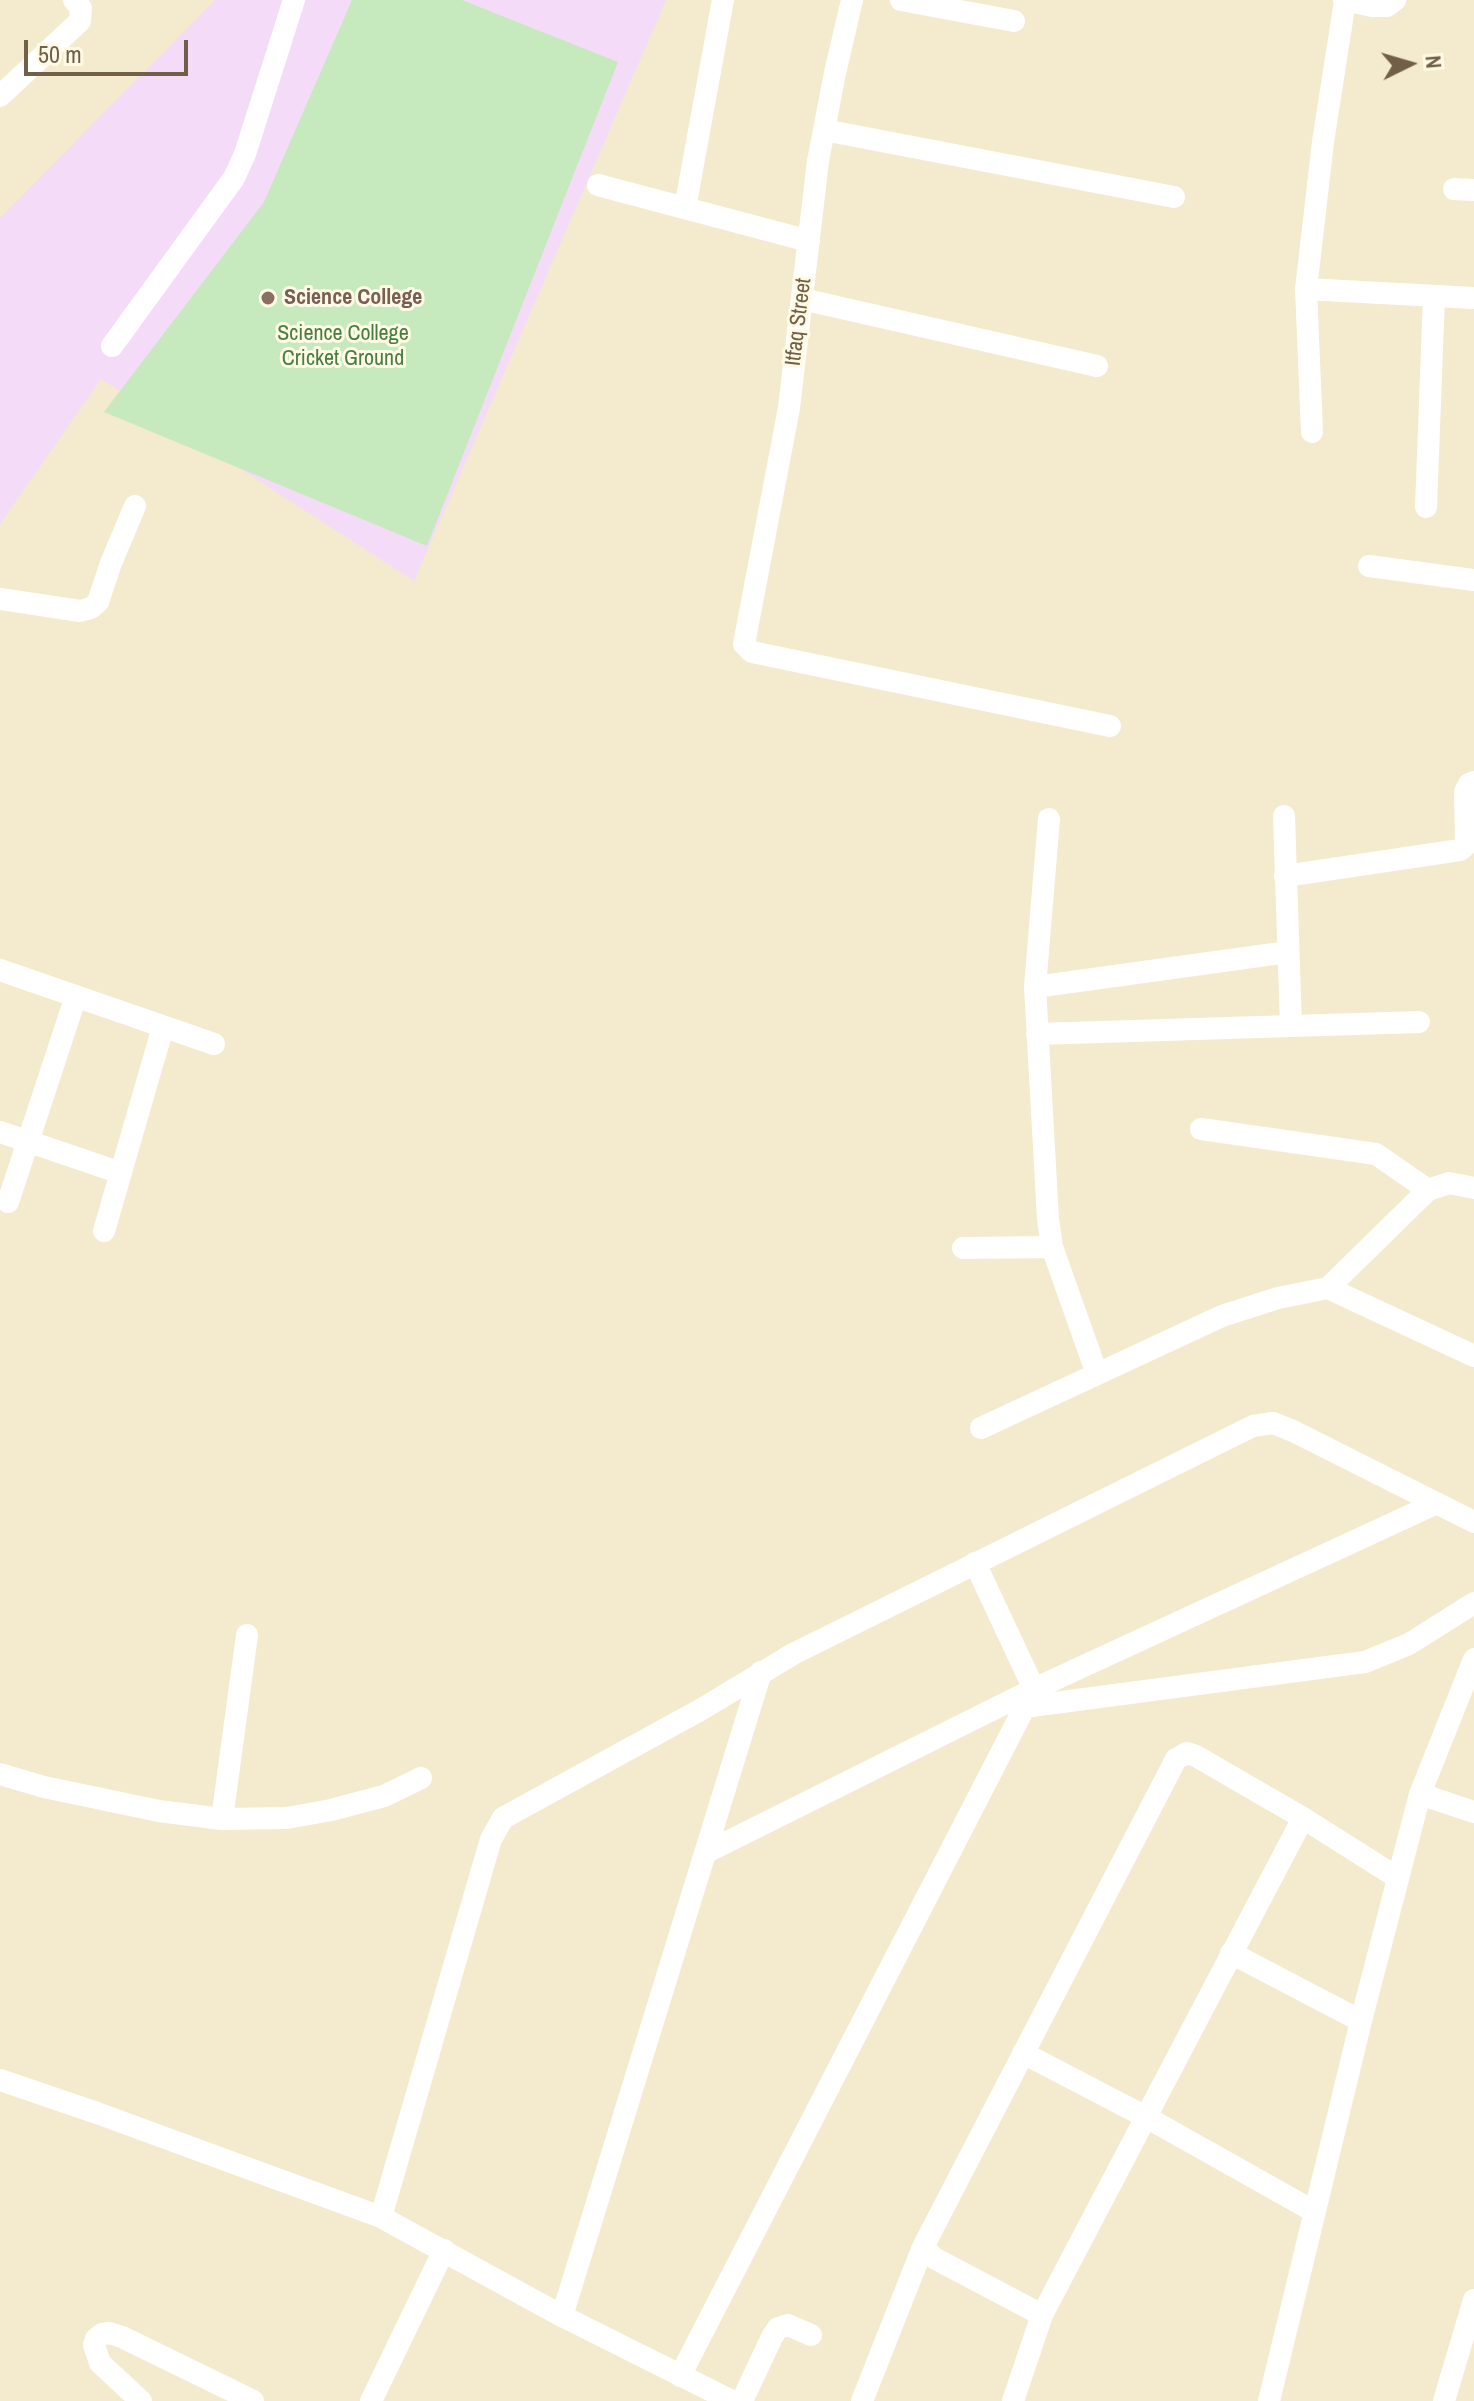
<!DOCTYPE html>
<html>
<head>
<meta charset="utf-8">
<style>
  body { margin:0 }
  #map { position:relative; width:1474px; height:2401px; overflow:hidden; background:#fcf7de; font-family:"Archivo Narrow",sans-serif }
  canvas { display:block }
  .north { position:absolute; left:1370px; top:24px; width:80px; height:80px; -webkit-text-stroke:6px #fffae5; paint-order:stroke; rotate:85deg; font-size:22px; font-weight:700; line-height:32px; text-align:center; color:#725f47 }
  .north::after { content:''; display:block; margin:auto; width:28px; height:36px; background:#725f47; clip-path:polygon(50% 0,100% 100%,50% 72%,0 100%) }
  .scale { position:absolute; left:24px; top:40px; width:164px; height:36px; box-sizing:border-box; border:4px solid #725f47; border-top:0; padding-left:10px; font-size:24px; line-height:28px; white-space:nowrap; color:#725f47; -webkit-text-stroke:6px #fffae5; paint-order:stroke }
</style>
</head>
<body>
<div id="map">
<canvas width="1474" height="2401"></canvas>
<div class="north">N</div>
<div class="scale">50 m</div>
</div>
<script>
const ctx = document.querySelector('canvas').getContext('2d');
ctx.lineJoin = 'round';
function fillPath(path, color) { ctx.fillStyle = color; ctx.fill(path, 'evenodd'); }
const shape = rows => new Path2D(rows.map(r => 'M' + r).join(''));
function trace(path, color, width, dash) { ctx.strokeStyle = color; ctx.lineWidth = width; ctx.lineCap = dash ? 'butt' : 'round'; ctx.setLineDash(dash || []); ctx.stroke(path); }
function label(font, color, halo, rows, align = 'center') {
  ctx.font = font + ' "Archivo Narrow",sans-serif'; ctx.lineWidth = 6; ctx.setLineDash([]); ctx.textBaseline = 'middle'; ctx.strokeStyle = halo; ctx.fillStyle = color; for (const [text, x, y, turn = 0] of rows) {
    ctx.save(); ctx.translate(x, y); ctx.rotate((+turn || 0) * Math.PI / 180); ctx.textAlign = isNaN(turn) ? turn : align; if (halo) ctx.strokeText(text, 0, 0); ctx.fillText(text, 0, 0); ctx.restore();
  }
}
fillPath(shape([
  [0,0,1474,0,1474,2401,0,2401]
]), '#f4eacd');
fillPath(shape([
  [215,0,666,0,414,581,101,379,0,524,0,218]
]), '#f4dcf8');
fillPath(shape([
  [352,0,462,0,618,62,427,546,104,412,264,202]
]), '#c6e9be');
trace(shape([
  [852,0,835,73,818,161,789,408,744,644,752,652,1110,726],
  [901,0,1014,21],
  [1344,0,1372,6,1387,6,1395,0],
  [0,96,80,21,81,8,74,0],
  [824,130,1174,197],
  [598,185,809,241],
  [1454,189,1474,190],
  [685,208,723,0],
  [1306,289,1474,298],
  [802,299,1097,366],
  [112,346,234,178,245,154,294,0],
  [1312,432,1306,289,1323,142,1345,1],
  [1426,507,1434,296],
  [1369,566,1474,580],
  [0,599,80,611,91,608,98,602,111,563,135,506],
  [1284,816,1291,1026],
  [1049,819,1035,987,1048,1219,1052,1247,1097,1374],
  [1285,876,1460,850,1466,845,1465,792,1469,784,1474,782],
  [0,970,214,1044],
  [1035,987,1288,952],
  [1037,1034,1419,1022],
  [1201,1129,1376,1154,1428,1190],
  [0,1132,121,1173],
  [8,1202,76,996],
  [104,1231,163,1027],
  [963,1248,1052,1247],
  [1328,1288,1474,1356],
  [981,1428,1222,1316,1278,1298,1328,1288,1428,1190,1449,1183,1474,1188],
  [1024,1707,1365,1662,1409,1644,1474,1603],
  [0,1774,44,1787,159,1811,222,1819,287,1818,331,1810,384,1796,421,1778],
  [1420,1794,1474,1812],
  [222,1819,247,1635],
  [705,1853,1034,1689,1437,1503],
  [1231,1953,1361,2021],
  [1023,2053,1146,2117,1315,2212],
  [0,2080,97,2113,381,2217,562,2316,732,2401],
  [381,2217,491,1839,503,1818,702,1709,793,1654,1253,1426,1273,1423,1293,1431,1474,1522],
  [923,2247,934,2258,1042,2315],
  [562,2316,761,1672],
  [680,2376,1034,1689,975,1563],
  [141,2401,100,2363,94,2345,96,2339,102,2334,109,2333,122,2337,253,2401],
  [371,2401,444,2250],
  [742,2401,772,2337,778,2328,788,2325,811,2335],
  [862,2401,923,2247,1176,1759,1187,1753,1196,1756,1303,1818,1398,1878],
  [1013,2401,1042,2315,1303,1818],
  [1269,2401,1361,2021,1420,1794,1474,1659],
  [1444,2401,1474,2300]
]), '#fff', 22);
for (const [x, y, r, color] of [
  [268,298,8,"#8d6e63"]
]) { const dot = new Path2D(); dot.arc(x, y, r, 0, 2 * Math.PI); ctx.fillStyle = color; ctx.fill(dot); trace(dot, '#fffae5', 3); }
label('bold 22px', '#785e54', '#fffae5', [
  ["Science College",284,298]
], 'left');
label('22px', '#725f47', '#fffae5', [
  ["Itfaq Street",799,322,-83]
]);
label('22px', '#467e41', '#fffae5', [
  ["Science College",343,334],
  ["Cricket Ground",343,359]
]);
</script>
</body>
</html>
